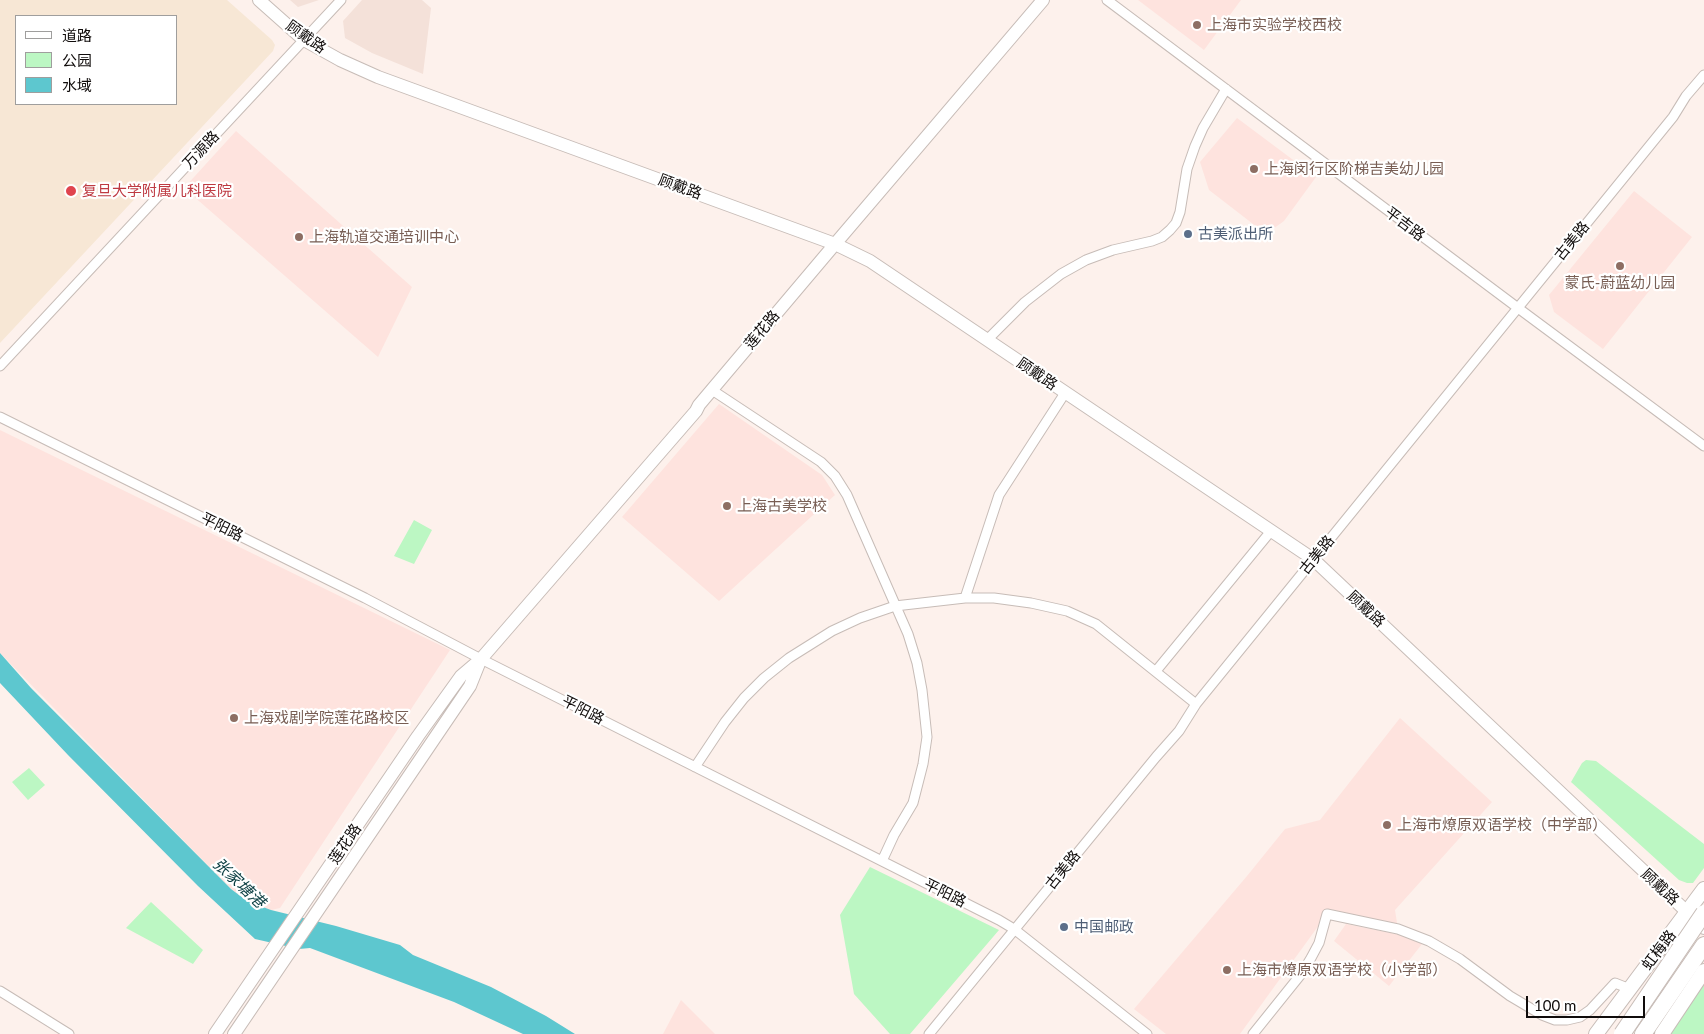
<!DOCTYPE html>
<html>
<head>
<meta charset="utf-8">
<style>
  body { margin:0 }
  #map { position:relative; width:1704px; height:1034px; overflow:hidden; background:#fdf1ec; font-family:Lato,"Noto Sans SC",sans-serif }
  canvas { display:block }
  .legend { position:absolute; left:15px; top:15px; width:162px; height:90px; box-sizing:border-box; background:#fff; border:1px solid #9f9e9d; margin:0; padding:6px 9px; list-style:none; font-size:15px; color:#100c0b }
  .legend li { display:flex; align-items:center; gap:10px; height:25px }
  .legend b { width:25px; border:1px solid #9f9e9d }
  .scale { position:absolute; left:1526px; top:996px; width:119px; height:22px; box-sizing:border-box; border:2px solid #100c0b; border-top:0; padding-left:6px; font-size:15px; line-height:18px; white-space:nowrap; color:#100c0b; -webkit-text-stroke:4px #fff; paint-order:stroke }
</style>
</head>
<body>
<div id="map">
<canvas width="1704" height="1034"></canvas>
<ul class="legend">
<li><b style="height:6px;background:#fff"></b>道路</li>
<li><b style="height:14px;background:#bcf7c3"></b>公园</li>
<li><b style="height:14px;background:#5dc7cf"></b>水域</li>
</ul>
<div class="scale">100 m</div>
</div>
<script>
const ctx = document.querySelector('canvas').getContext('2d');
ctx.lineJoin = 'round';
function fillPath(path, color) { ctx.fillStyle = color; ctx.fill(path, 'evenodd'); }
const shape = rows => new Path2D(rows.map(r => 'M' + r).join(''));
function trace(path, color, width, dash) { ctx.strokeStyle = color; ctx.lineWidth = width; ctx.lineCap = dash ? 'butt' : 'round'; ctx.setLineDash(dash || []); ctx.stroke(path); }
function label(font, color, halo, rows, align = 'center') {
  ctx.font = font + ' Lato,"Noto Sans SC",sans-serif'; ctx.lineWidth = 4.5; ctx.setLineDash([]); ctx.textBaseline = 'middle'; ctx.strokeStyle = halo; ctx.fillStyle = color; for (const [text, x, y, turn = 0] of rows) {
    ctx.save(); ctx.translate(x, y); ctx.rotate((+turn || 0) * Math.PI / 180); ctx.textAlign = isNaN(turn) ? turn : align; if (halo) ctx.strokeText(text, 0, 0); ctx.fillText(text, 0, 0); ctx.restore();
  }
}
fillPath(shape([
  [290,0,319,0,298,7],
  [362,0,422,0,431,8,423,74,372,53,345,38,343,21]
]), '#f4e1d9');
fillPath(shape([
  [1138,0,1241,0,1204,50],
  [1237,118,1316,177,1284,221,1266,234,1209,190,1200,162],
  [236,131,412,287,378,357,184,188],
  [1634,191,1692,237,1603,349,1554,312,1549,295],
  [719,404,822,475,835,495,719,601,622,517],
  [0,430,450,650,280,908,271,910,247,901,231,889,0,653],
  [1400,718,1492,802,1395,910,1398,929,1327,914,1240,1034,1166,1034,1134,1009,1247,876,1285,829,1320,820],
  [1346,924,1401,935,1422,944,1389,986,1334,941],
  [681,1000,715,1034,663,1034]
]), '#fee3de');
fillPath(shape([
  [0,0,227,0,272,40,275,45,273,51,0,343],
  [16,16,176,16,176,104,16,104]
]), '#f7e7d5');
fillPath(shape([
  [414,520,432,530,414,564,394,556],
  [1586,760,1596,761,1704,844,1704,868,1693,883,1687,883,1679,880,1571,782,1582,763],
  [29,768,45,785,28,800,12,782],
  [870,867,999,930,910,1034,890,1034,854,994,840,915],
  [151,902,203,950,193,964,126,928],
  [1704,982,1704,1034,1670,1034]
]), '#bcf7c3');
fillPath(shape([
  [0,653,31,688,231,889,247,901,271,910,336,926,400,945,413,955,491,987,546,1016,575,1034,523,1034,454,1002,310,948,299,949,255,939,198,886,68,755,0,683]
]), '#5dc7cf');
const street = shape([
  [1107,0,1518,308,1704,446],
  [987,340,1025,302,1061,274,1086,260,1113,250,1152,241,1162,237,1170,230,1176,223,1180,212,1187,169,1195,146,1203,128,1226,89],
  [0,366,341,0],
  [712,390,821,462,835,476,847,495,908,634,917,663,922,690,927,737,923,764,913,803,894,835,882,861],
  [0,417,365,598,481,659,999,920,1014,929,1147,1034],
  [965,598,999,495,1065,393],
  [1156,671,1271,531],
  [695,767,725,722,744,698,764,678,789,658,832,631,860,618,895,606,965,598,994,598,1031,603,1067,611,1096,624,1196,704],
  [0,991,69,1034],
  [929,1034,1156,757,1179,731,1196,704,1673,117,1686,96,1704,75],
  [1253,1034,1302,973,1311,958,1319,943,1327,914,1398,929,1429,941,1460,959,1510,996,1542,1015,1555,1020,1567,1020,1580,1017,1590,1010,1615,983,1630,989]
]);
const secondary = shape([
  [259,0,304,40,340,60,378,77,835,244,870,261,1313,559,1704,928],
  [215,1034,418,736,461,676,481,659,696,411,699,405,835,244,1043,0],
  [234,1034,470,686,480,661]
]);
const primary = shape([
  [1596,1034,1704,889],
  [1662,1034,1704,971]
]);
const highway = shape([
  [1643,1034,1704,945]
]);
trace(street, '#c7bcb7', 11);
trace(secondary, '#c7bcb7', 14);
trace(primary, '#c7bcb7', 16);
trace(highway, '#c7bcb7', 18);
trace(street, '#fff', 9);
trace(secondary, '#fff', 12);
trace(primary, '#fff', 14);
trace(highway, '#fff', 16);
const highwayBridge = shape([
  [1622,1034,1704,913]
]);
trace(highwayBridge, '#c7bcb7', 18, []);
trace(highwayBridge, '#fff', 16);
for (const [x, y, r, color] of [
  [1197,25,5,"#8d6e63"],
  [1254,169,5,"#8d6e63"],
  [71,191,6,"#e0444e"],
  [1188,234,5,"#5c6f8a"],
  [299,237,5,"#8d6e63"],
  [1620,266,5,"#8d6e63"],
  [727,506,5,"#8d6e63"],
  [234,718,5,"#8d6e63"],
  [1387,825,5,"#8d6e63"],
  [1064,927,5,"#5c6f8a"],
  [1227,970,5,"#8d6e63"]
]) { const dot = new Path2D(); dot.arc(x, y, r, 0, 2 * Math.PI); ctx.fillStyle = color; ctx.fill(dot); trace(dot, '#fff', 2); }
label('15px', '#785e54', '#fff', [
  ["上海市实验学校西校",1207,25],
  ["上海闵行区阶梯吉美幼儿园",1264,169],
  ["上海轨道交通培训中心",309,237],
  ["蒙氏-蔚蓝幼儿园",1620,283,"center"],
  ["上海古美学校",737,506],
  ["上海戏剧学院莲花路校区",244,718],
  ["上海市燎原双语学校（中学部）",1397,825],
  ["上海市燎原双语学校（小学部）",1237,970]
], 'left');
label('15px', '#100c0b', '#fff', [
  ["顾戴路",306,37,35],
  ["万源路",201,150,-47],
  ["顾戴路",680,187,20],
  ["平吉路",1405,224,37],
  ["古美路",1572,241,-51],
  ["莲花路",762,330,-50],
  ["顾戴路",1037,374,34],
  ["平阳路",222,527,26],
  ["古美路",1317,555,-51],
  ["顾戴路",1366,609,43],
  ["平阳路",583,710,27],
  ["莲花路",345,844,-56],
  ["古美路",1063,870,-51],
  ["顾戴路",1660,887,43],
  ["平阳路",945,893,26],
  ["虹梅路",1659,950,-53]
]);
label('15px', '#be3a42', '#fff', [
  ["复旦大学附属儿科医院",82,191]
], 'left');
label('15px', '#4e5e75', '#fff', [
  ["古美派出所",1198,234],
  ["中国邮政",1074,927]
], 'left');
label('italic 16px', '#0a3d41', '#fff', [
  ["张家塘港",239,883,43]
]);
</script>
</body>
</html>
